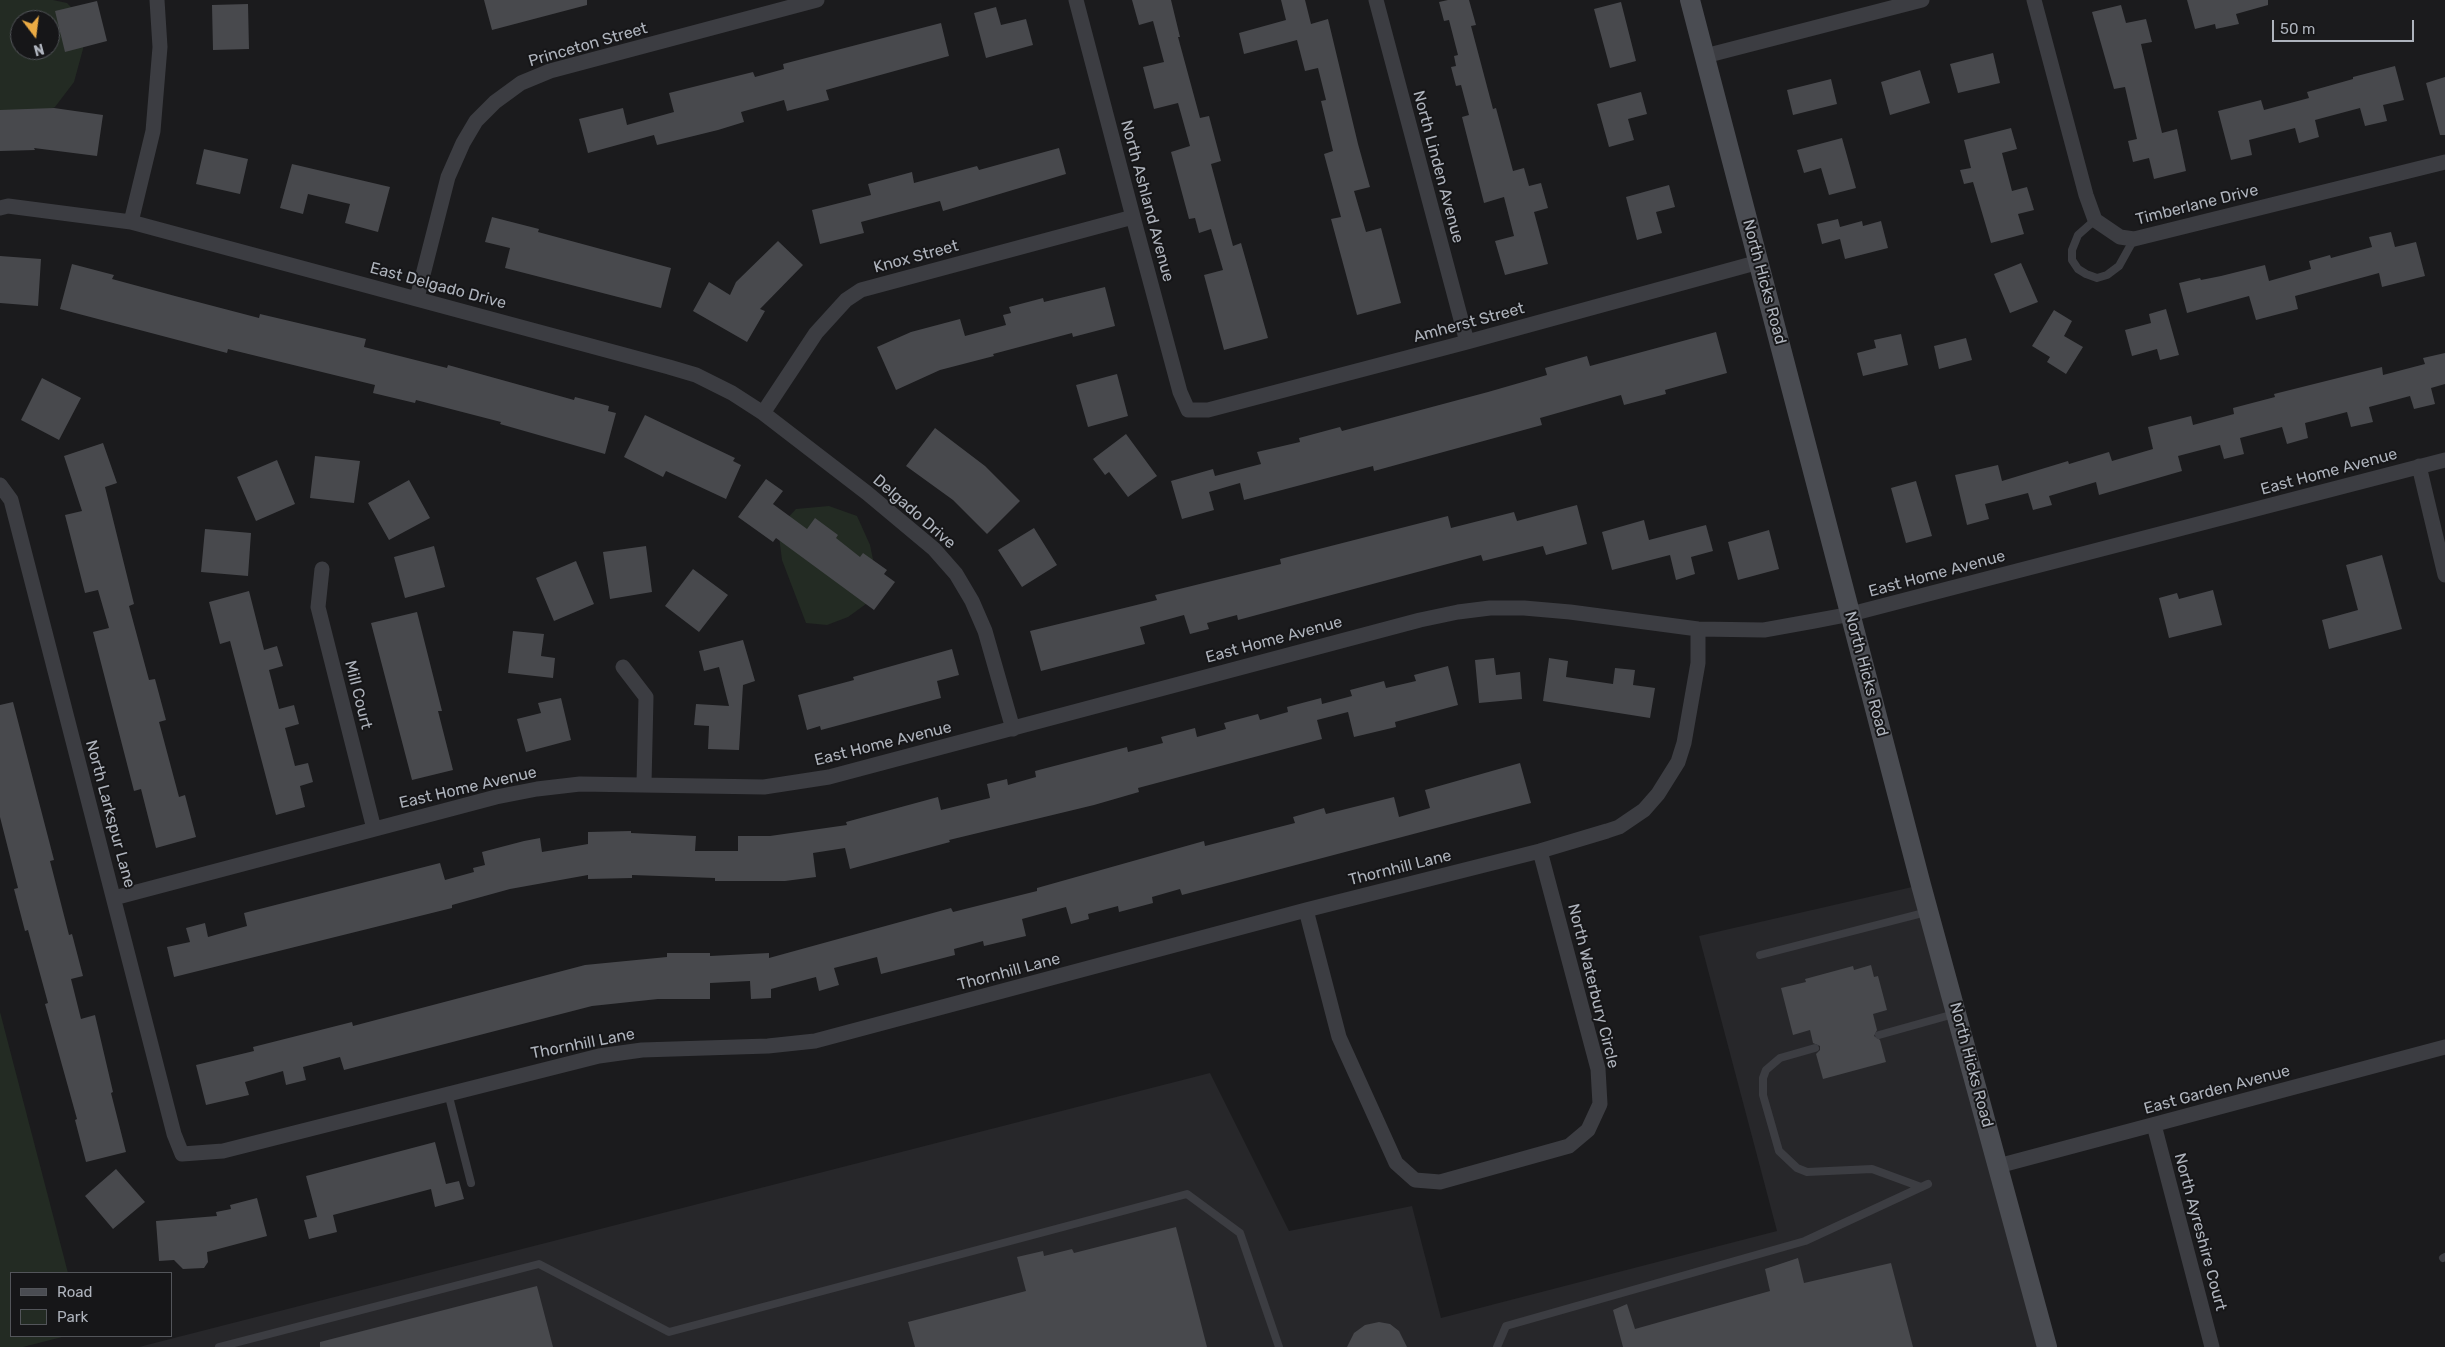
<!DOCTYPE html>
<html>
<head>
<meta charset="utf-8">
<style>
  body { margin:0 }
  #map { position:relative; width:2445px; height:1347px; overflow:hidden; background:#1b1b1d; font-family:Rubik,sans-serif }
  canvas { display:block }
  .legend { position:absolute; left:10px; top:1272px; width:162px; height:65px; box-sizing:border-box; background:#161618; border:1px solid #53555a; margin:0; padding:6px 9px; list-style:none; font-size:15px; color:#aeb3bc }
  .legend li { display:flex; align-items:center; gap:10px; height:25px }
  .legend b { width:25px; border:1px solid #53555a }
  .north { position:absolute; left:10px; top:10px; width:50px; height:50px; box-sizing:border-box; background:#161618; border:1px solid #53555a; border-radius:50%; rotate:165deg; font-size:14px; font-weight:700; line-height:20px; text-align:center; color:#aeb3bc }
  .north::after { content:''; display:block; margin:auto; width:18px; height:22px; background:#ebab44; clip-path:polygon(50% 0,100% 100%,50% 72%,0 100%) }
  .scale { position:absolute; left:2272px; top:20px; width:142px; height:22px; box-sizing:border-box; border:2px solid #aeb3bc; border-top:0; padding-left:6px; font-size:15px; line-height:18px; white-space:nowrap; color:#aeb3bc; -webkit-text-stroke:4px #161618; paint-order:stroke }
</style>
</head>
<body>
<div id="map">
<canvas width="2445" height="1347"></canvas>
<ul class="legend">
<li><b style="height:6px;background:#4a4c52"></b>Road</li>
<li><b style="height:14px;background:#232b23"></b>Park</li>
</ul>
<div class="north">N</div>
<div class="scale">50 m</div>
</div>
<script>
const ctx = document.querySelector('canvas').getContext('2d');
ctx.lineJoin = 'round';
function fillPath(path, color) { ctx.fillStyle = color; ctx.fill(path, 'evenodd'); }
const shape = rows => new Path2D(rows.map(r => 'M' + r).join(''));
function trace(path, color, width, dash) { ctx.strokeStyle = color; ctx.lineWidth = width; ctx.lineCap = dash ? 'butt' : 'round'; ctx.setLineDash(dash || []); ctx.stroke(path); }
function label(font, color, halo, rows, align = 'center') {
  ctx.font = font + ' Rubik,sans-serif'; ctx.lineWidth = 4; ctx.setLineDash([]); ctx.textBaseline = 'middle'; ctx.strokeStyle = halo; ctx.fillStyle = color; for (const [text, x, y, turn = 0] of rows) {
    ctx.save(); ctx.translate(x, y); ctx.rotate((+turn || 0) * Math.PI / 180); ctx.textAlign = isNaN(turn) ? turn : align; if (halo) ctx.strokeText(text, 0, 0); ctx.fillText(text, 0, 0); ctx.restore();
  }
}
fillPath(shape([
  [1921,885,2047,1347,139,1347,1210,1073,1289,1231,1412,1206,1441,1318,1777,1231,1699,936]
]), '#27272a');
fillPath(shape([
  [0,0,53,0,67,3,77,13,85,11,83,49,74,82,55,107,11,124,0,132],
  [20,20,50,20,50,50,20,50],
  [829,506,857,516,870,545,877,579,866,604,848,617,827,625,806,623,782,560,778,528,796,509],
  [0,1012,68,1273,11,1273,11,1336,66,1336,23,1347,0,1347]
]), '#232b23');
fillPath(shape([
  [484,0,587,0,587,5,492,30],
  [1132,0,1171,0,1180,37,1178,37,1200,118,1209,116,1221,161,1211,164,1233,246,1241,243,1268,338,1224,350,1204,275,1223,270,1211,229,1199,233,1195,218,1189,219,1171,152,1190,146,1178,103,1154,109,1143,67,1164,62,1153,21,1139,25],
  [1281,0,1305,0,1311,24,1328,19,1358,144,1370,187,1354,191,1366,232,1381,228,1401,303,1357,315,1331,219,1341,217,1324,154,1333,151,1321,101,1326,100,1318,68,1305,71,1297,40,1244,54,1239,33,1286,20],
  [1448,0,1469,0,1476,25,1471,26,1493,109,1496,108,1513,171,1524,168,1529,186,1541,183,1548,208,1534,212,1548,264,1505,275,1495,241,1514,236,1504,197,1484,203,1462,117,1469,115,1461,85,1456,86,1451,67,1456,66,1454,56,1458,55,1449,20,1444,21,1439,2],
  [2187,0,2268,0,2268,5,2236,14,2239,24,2216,29,2215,24,2195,29],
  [97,1,107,41,65,52,55,11],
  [1621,2,1636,61,1610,68,1594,9],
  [248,4,249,49,213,50,212,5],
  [2121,5,2126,23,2146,19,2152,42,2141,44,2162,133,2177,129,2186,171,2154,179,2149,158,2133,162,2128,141,2137,139,2125,87,2114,89,2092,12],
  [996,7,1001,25,1026,19,1033,45,986,58,974,13],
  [941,23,949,56,826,90,829,100,787,111,784,100,741,112,744,122,718,130,657,145,654,135,588,153,579,119,623,108,627,125,674,112,669,93,753,72,755,77,784,69,783,64],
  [1993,53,2000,83,1958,93,1950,64],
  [2395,66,2404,100,2383,105,2387,121,2365,126,2360,108,2315,120,2319,137,2299,143,2295,128,2249,140,2252,155,2231,160,2218,111,2261,100,2264,110,2309,98,2307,92,2353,79,2353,77],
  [1920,70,1930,103,1890,115,1881,82],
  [2445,77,2445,135,2440,135,2426,83],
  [1831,79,1837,104,1793,115,1787,90],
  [1641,92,1647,114,1628,119,1634,140,1609,147,1597,104],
  [54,108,103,115,97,156,34,148,35,150,0,151,0,110],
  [2011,128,2017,149,2002,153,2012,191,2027,187,2034,210,2018,214,2024,234,1991,243,1973,182,1964,184,1960,170,1971,168,1964,140],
  [1842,138,1856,188,1829,195,1821,168,1804,173,1797,150],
  [1059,148,1066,174,943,211,940,201,861,222,864,233,820,244,812,210,871,195,868,184,912,172,914,183,977,166,979,170],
  [204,149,248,159,240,194,196,184],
  [292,164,390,187,378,232,345,223,350,204,308,194,303,214,280,208],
  [1669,185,1675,207,1656,212,1662,233,1637,240,1626,197],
  [492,217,539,229,538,232,671,268,661,308,505,268,510,248,485,242],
  [1838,219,1840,227,1862,221,1863,226,1881,221,1888,248,1845,259,1840,239,1822,244,1817,224],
  [2391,232,2395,247,2416,242,2425,276,2382,287,2379,273,2295,296,2298,309,2256,320,2249,296,2187,313,2179,283,2200,278,2201,280,2221,276,2265,265,2269,281,2311,269,2309,261,2330,255,2331,258,2372,247,2369,237],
  [778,241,803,265,760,309,765,311,747,342,693,311,709,282,730,295,736,282],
  [0,256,41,259,38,306,0,303],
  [2021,263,2038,302,2010,313,1994,274],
  [72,264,114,275,112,279,175,296,259,318,260,314,366,339,364,347,447,368,448,365,574,400,575,397,609,406,608,411,616,413,605,454,500,424,501,422,416,400,415,403,373,393,375,385,228,349,227,353,60,309],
  [1105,287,1115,326,1073,337,1072,333,993,354,994,356,940,370,896,390,877,347,911,332,960,319,965,336,1006,325,1003,315,1011,313,1009,307,1043,298,1044,302],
  [2166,309,2179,355,2160,360,2157,349,2132,356,2125,330,2151,323,2149,314],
  [2054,310,2072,321,2064,336,2083,347,2066,374,2047,362,2050,357,2032,346],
  [1716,332,1727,373,1665,390,1666,394,1624,405,1621,395,1540,418,1542,425,1374,471,1373,466,1244,500,1240,483,1209,492,1214,510,1182,519,1171,481,1213,469,1215,476,1261,464,1257,452,1300,442,1299,438,1340,427,1342,431,1488,392,1547,375,1545,368,1587,356,1590,366],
  [1901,334,1908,365,1863,376,1857,353,1876,348,1874,340],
  [1966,338,1972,360,1939,369,1934,346],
  [2445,353,2445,384,2431,388,2435,404,2414,409,2410,396,2369,407,2373,422,2351,427,2347,412,2305,423,2308,438,2287,444,2282,427,2240,438,2244,454,2224,459,2220,445,2178,456,2182,471,2099,495,2096,482,2049,496,2052,505,2033,510,2028,493,1985,504,1989,519,1967,525,1955,475,1998,465,2002,481,2068,461,2069,464,2109,452,2112,461,2153,449,2148,427,2191,416,2193,425,2234,414,2233,408,2275,397,2274,394,2382,367,2383,375,2425,364,2423,358],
  [1117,374,1128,416,1088,427,1076,385],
  [42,378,81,398,59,440,21,420],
  [645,415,735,458,733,461,741,465,726,499,666,471,663,477,624,457],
  [935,428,985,466,1020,501,987,534,953,500,906,466],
  [1126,434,1157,476,1128,497,1109,472,1105,475,1093,459],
  [103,443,117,483,105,487,134,604,129,606,149,680,155,679,166,720,159,722,179,797,185,795,196,837,156,848,141,789,134,791,93,632,109,628,98,590,85,593,65,515,82,511,64,456],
  [315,456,360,461,354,503,310,498],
  [277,460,295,504,256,521,237,477],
  [766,479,783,491,773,504,807,529,815,518,838,535,836,538,860,557,863,553,887,570,884,574,895,582,874,610,776,538,773,542,738,517],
  [409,480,430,518,389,540,368,503],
  [1916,481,1932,536,1906,543,1891,488],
  [1577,505,1587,544,1546,555,1543,546,1483,561,1481,555,1238,620,1237,615,1207,623,1209,629,1190,634,1184,615,1140,627,1145,644,1041,671,1030,631,1157,600,1155,595,1281,564,1280,559,1448,516,1451,528,1514,512,1517,521],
  [1644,520,1649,540,1706,525,1713,551,1691,557,1695,574,1676,580,1670,555,1612,570,1602,532],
  [1034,528,1057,565,1022,587,998,550],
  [205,529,251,533,248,576,201,572],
  [1769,530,1779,569,1738,580,1728,542],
  [434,546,445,587,405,598,394,557],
  [646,546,652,592,610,599,603,552],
  [2382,555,2402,629,2329,649,2322,620,2358,610,2346,565],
  [576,561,594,604,554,621,536,578],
  [693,569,728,595,699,632,665,606],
  [2213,590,2222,625,2169,638,2159,598,2177,593,2179,599],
  [249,591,264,650,277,646,283,666,269,670,279,709,294,705,299,724,285,728,295,766,308,763,313,782,300,786,305,807,276,815,230,641,220,644,209,602],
  [417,612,442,711,438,711,453,770,412,780,371,623],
  [513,631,544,634,541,656,555,658,553,678,508,673],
  [743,640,755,681,743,685,739,750,708,749,709,726,694,725,696,704,729,706,719,667,704,671,699,651],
  [952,649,959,675,937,681,941,698,821,730,820,726,807,730,798,695,854,680,853,677],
  [1494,658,1496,675,1520,672,1522,699,1479,703,1475,660],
  [1549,658,1568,661,1566,677,1613,684,1615,668,1635,670,1633,685,1655,688,1650,718,1543,701],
  [1448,666,1458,705,1395,722,1396,727,1354,737,1348,712,1317,720,1322,739,1138,788,1139,792,1094,805,949,840,950,842,850,869,845,848,813,853,816,877,785,881,715,881,715,878,632,875,632,878,588,879,588,875,510,889,452,905,452,908,174,977,167,947,190,942,186,928,205,923,208,937,247,926,244,913,440,863,445,880,474,872,473,868,485,865,482,852,524,841,540,838,542,852,588,844,588,832,631,831,631,833,696,836,695,851,738,851,738,836,770,836,847,825,846,822,938,797,941,810,990,798,987,784,1007,779,1008,785,1036,777,1035,771,1127,747,1128,752,1163,743,1161,737,1195,728,1197,737,1226,729,1224,723,1258,714,1260,720,1288,712,1287,707,1321,698,1322,704,1352,696,1350,690,1384,681,1386,688,1416,681,1414,675],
  [561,698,571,740,526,752,517,719,541,713,538,703],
  [13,702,54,860,50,861,69,935,72,934,83,976,71,979,81,1019,95,1015,113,1092,111,1093,126,1152,86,1162,75,1120,77,1119,45,1004,48,1003,28,930,25,931,14,889,18,888,0,817,0,705],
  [1520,763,1531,803,1182,895,1180,889,1152,897,1153,903,1119,912,1118,906,1088,914,1089,919,1071,924,1066,907,1022,919,1026,936,984,946,983,941,954,949,955,955,881,974,877,957,834,968,839,985,819,991,816,977,771,989,771,998,751,999,750,981,710,983,710,999,658,999,592,1006,344,1070,340,1057,303,1067,306,1080,286,1085,283,1071,245,1082,249,1095,206,1105,196,1065,254,1051,253,1047,352,1022,353,1026,585,965,667,957,667,953,710,953,710,956,769,953,769,958,951,908,953,912,1037,891,1037,888,1204,841,1205,846,1295,823,1293,817,1324,808,1326,814,1394,797,1399,817,1430,808,1425,790],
  [1871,965,1874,977,1878,976,1887,1010,1873,1014,1877,1030,1874,1036,1880,1040,1886,1062,1823,1079,1816,1054,1820,1050,1820,1046,1813,1043,1810,1030,1793,1035,1781,988,1806,982,1805,979,1853,966,1854,970],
  [435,1142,446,1184,459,1181,464,1199,435,1207,431,1189,333,1215,337,1232,309,1239,304,1220,317,1217,306,1176],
  [116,1169,145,1202,113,1229,85,1196],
  [257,1198,267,1236,207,1252,208,1262,204,1268,183,1269,174,1260,159,1261,156,1221,217,1216,216,1212,231,1209,230,1205],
  [1176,1227,1207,1347,915,1347,908,1322,1026,1291,1017,1257,1043,1251,1044,1256,1072,1249,1074,1253],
  [1798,1258,1804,1283,1891,1263,1913,1347,1623,1347,1613,1310,1627,1304,1635,1329,1770,1291,1765,1269],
  [537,1286,553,1347,320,1347,320,1342],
  [1379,1322,1390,1324,1399,1331,1407,1347,1347,1347,1354,1333,1365,1325]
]), '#48494d');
trace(shape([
  [2095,220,2078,235,2072,250,2072,260,2078,269,2086,274,2097,278,2107,275,2119,266,2134,239],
  [1760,955,1927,912],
  [1879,1035,1954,1014],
  [1815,1048,1780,1058,1766,1070,1763,1078,1763,1095,1779,1151,1797,1168,1807,1172,1872,1169,1921,1187],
  [448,1093,471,1183],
  [2443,1258,2445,1257],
  [219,1347,539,1264,669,1332,1187,1194,1240,1233,1279,1347],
  [1497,1347,1506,1326,1805,1241,1928,1184]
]), '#3c3d42', 8);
trace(shape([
  [1076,0,1133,217,1180,392,1188,410,1208,410,1467,342,1759,262],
  [1376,0,1467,342],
  [2034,0,2086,195,2095,220,2120,237,2134,239,2445,162],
  [1705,56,1922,0],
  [0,208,8,206,131,222,669,367,696,375,732,393,763,413,867,493,934,549,956,574,972,601,985,631,1013,729],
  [131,222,153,131,160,47,157,0],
  [417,298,448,177,463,143,476,121,495,102,521,83,550,71,817,0],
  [763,413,816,333,846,300,861,290,1133,217],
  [2419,466,2445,575],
  [0,485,11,500,174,1134,182,1154,223,1151,599,1056,642,1050,768,1046,815,1041,1306,910,1540,851,1607,831,1619,827,1644,810,1658,794,1678,762,1684,743,1698,663,1698,629],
  [322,569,318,607,374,829],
  [623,667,646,697,644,784],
  [114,898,496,797,537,789,580,784,764,787,829,777,1420,620,1458,612,1490,608,1524,608,1570,612,1698,629,1764,630,1814,621,1851,614,2445,460],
  [1306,910,1339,1037,1396,1163,1415,1180,1440,1182,1569,1146,1588,1130,1600,1104,1598,1069,1540,851],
  [2154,1125,2212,1347],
  [1998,1166,2445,1047]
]), '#3c3d42', 15);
trace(shape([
  [1690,0,1921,885,2047,1347]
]), '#4a4c52', 20);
label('16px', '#aeb3bc', '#161618', [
  ["Princeton Street",588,45,-16],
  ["North Linden Avenue",1438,167,75],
  ["North Ashland Avenue",1147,201,75],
  ["Timberlane Drive",2197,205,-14],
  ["Knox Street",916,257,-15],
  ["North Hicks Road",1764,282,75],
  ["East Delgado Drive",438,286,15],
  ["Amherst Street",1469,323,-15],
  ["East Home Avenue",2329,472,-15],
  ["Delgado Drive",914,512,41],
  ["East Home Avenue",1937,574,-15],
  ["East Home Avenue",1274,640,-15],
  ["North Hicks Road",1866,674,75],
  ["Mill Court",358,695,76],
  ["East Home Avenue",883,744,-14],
  ["East Home Avenue",468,788,-13],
  ["North Larkspur Lane",110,814,75],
  ["Thornhill Lane",1400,868,-14],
  ["Thornhill Lane",1009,972,-15],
  ["North Waterbury Circle",1593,986,76],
  ["Thornhill Lane",583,1044,-11],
  ["North Hicks Road",1971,1065,75],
  ["East Garden Avenue",2217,1090,-15],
  ["North Ayreshire Court",2200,1232,75]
]);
</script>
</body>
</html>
